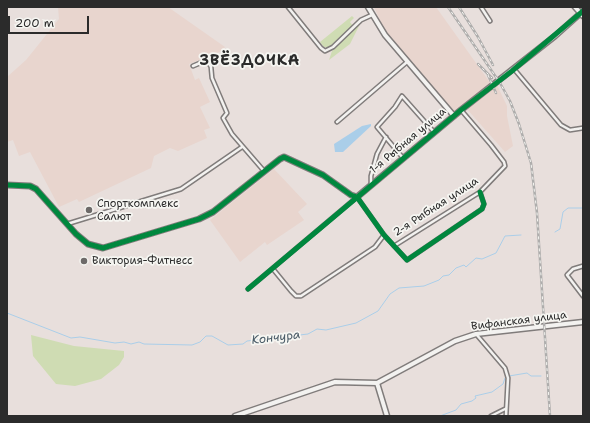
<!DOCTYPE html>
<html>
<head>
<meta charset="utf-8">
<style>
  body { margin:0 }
  #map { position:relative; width:590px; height:423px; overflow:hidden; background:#e8dfdc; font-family:"Shantell Sans",sans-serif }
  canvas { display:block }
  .frame { position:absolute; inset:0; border:8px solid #2b2b2b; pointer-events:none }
  .scale { position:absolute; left:8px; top:16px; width:81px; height:18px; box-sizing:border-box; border:2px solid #2b2b2b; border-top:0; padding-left:5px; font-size:12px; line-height:14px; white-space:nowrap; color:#2b2b2b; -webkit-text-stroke:3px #f6f6f2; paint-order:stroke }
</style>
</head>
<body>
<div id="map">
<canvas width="590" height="423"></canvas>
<div class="frame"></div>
<div class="scale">200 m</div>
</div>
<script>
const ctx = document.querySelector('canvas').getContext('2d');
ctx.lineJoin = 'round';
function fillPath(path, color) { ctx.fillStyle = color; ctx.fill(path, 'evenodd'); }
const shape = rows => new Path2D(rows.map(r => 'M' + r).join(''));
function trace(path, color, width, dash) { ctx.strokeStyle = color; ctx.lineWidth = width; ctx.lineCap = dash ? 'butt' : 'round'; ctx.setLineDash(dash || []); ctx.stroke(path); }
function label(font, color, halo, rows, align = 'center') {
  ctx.font = font + ' "Shantell Sans",sans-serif'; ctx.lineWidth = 3.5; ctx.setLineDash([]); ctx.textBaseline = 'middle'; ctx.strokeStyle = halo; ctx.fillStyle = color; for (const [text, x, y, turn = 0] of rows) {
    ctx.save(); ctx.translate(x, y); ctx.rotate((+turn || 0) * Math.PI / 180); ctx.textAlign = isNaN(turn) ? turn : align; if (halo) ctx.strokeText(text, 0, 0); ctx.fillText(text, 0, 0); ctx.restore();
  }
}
fillPath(shape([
  [58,7,168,7,225,47,222,51,189,64,195,80,199,78,210,102,200,107,210,128,204,130,207,138,178,151,170,148,154,156,151,168,79,202,77,199,59,207,30,152,19,156,13,140,7,142,7,77,26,60,59,19],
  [374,7,436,7,491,84,453,112,384,29],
  [497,85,507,106,507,116,513,146,505,152,466,108],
  [274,169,307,204,298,212,304,220,267,245,265,242,240,262,210,220]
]), '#e8d5ce');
fillPath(shape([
  [352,16,354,18,350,22,353,26,330,47,324,47,320,42],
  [361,22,350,44,329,60,332,51],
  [31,335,74,346,124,351,124,357,119,365,101,379,75,386,56,384,33,356]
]), '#cfdcb3');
fillPath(shape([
  [371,124,371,126,343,152,335,152,334,144,362,126]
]), '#aacee9');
trace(shape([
  [555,232,560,229,563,212,568,208,583,208],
  [7,313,71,338,80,337,115,343,124,342,131,344,139,342,144,344,192,345,200,342,206,336,212,336,228,345,243,344,247,341,308,334,317,329,326,330,356,323,378,311,390,294,399,288,424,286,439,280,443,276,449,275,456,268,464,265,466,267,476,258,482,259,496,253,505,236,521,235],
  [509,376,527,373,531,376,541,376],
  [440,416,456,410,461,404,472,401,476,398,475,396,492,392,503,384,505,378]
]), '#aacee9', 1);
const street = shape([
  [288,7,321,48,325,51,333,47,361,20,372,15],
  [481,7,490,21],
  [193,66,207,60,211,67,212,78,227,113,223,118,232,134,264,171],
  [514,69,561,125,570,130,583,128],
  [337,122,407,62],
  [403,158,377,127,395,107,402,96,434,132],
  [371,184,371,176,377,154,386,137],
  [67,224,181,189,242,147],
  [394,246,480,192,505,166,504,162,491,145,461,110],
  [583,266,573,269,567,275,583,296],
  [273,269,291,291,296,296,301,296,375,247,384,235],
  [248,289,357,197,384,235,407,260,482,209,484,204,480,192],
  [476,334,505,368,508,378,506,416],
  [491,416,505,409]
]);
const secondary = shape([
  [368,7,385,35,454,116],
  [575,7,583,16],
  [7,185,30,186,36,189,76,234,88,244,103,248,199,219,213,212,280,159,284,157,323,175,351,195,357,197,461,110,555,36,583,11],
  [377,383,387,416],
  [235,416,335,382,377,383,455,341,476,334,583,322]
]);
trace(street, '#807c7b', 5.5);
trace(secondary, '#807c7b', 7);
trace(street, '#f3f2f0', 2.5);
trace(secondary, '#f3f2f0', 4);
const rail = shape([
  [448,7,500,83,510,101,519,124,531,163,537,213,550,416],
  [459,7,478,37,493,65],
  [478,64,492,78],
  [488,75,496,93]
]);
trace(rail, '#aeadac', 2.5);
trace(rail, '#f6f6f2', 1, [3]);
trace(shape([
  [7,185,30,186,36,189,76,234,88,244,103,248,199,219,213,212,280,159,284,157,323,175,351,195,357,197,384,235,407,260,482,209,484,204,480,192],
  [248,289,461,110,512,71,583,11]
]), '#00873e', 5);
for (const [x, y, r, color] of [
  [89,210,4,"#6d6a69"],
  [84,261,4,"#6d6a69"]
]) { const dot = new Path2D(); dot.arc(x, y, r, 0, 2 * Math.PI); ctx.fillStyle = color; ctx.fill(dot); trace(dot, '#f6f6f2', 1.5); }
label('11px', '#2b2b2b', '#f6f6f2', [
  ["1-я Рыбная улица",408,141,-40],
  ["2-я Рыбная улица",436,207,-33],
  ["Вифанская улица",519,321,-7]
]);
label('11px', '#2b2b2b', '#f6f6f2', [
  ["Спорткомплекс",97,204],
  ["Салют",97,217],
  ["Виктория-Фитнесс",92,261]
], 'left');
label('italic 12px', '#495a66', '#f6f6f2', [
  ["Кончура",276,338,-7]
]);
ctx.letterSpacing = '1px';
label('bold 15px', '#2b2b2b', '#f6f6f2', [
  ["ЗВЁЗДОЧКА",250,61]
]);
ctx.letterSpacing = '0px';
</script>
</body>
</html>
